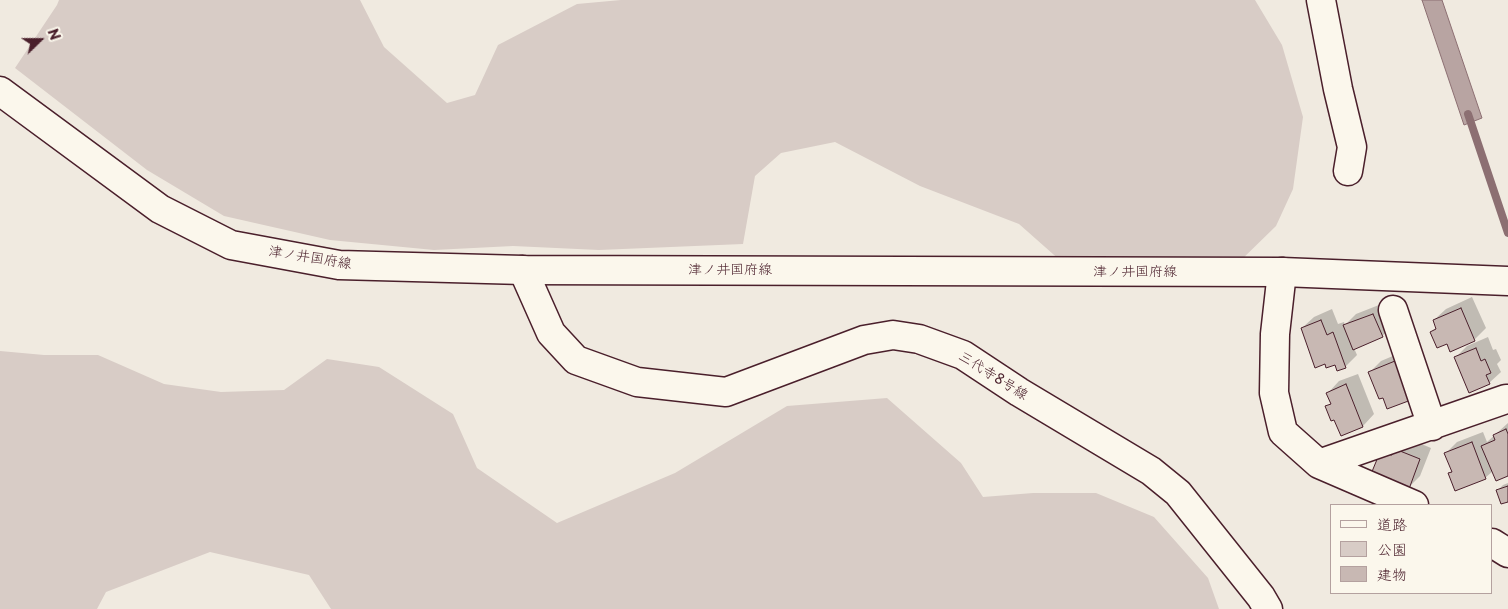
<!DOCTYPE html>
<html>
<head>
<meta charset="utf-8">
<style>
  body { margin:0 }
  #map { position:relative; width:1508px; height:609px; overflow:hidden; background:#f0eae0; font-family:"Playpen Sans","Klee One",sans-serif }
  canvas { display:block }
  .legend { position:absolute; left:1330px; top:504px; width:162px; height:90px; box-sizing:border-box; background:#fbf7ec; border:1px solid #b4a19f; margin:0; padding:6px 9px; list-style:none; font-size:15px; color:#4a1f2b }
  .legend li { display:flex; align-items:center; gap:10px; height:25px }
  .legend b { width:25px; border:1px solid #b4a19f }
  .north { position:absolute; left:15px; top:15px; width:50px; height:50px; -webkit-text-stroke:4px #fbf7ec; paint-order:stroke; rotate:68deg; font-size:14px; font-weight:700; line-height:20px; text-align:center; color:#4a1f2b }
  .north::after { content:''; display:block; margin:auto; width:18px; height:22px; background:#4a1f2b; clip-path:polygon(50% 0,100% 100%,50% 72%,0 100%) }
</style>
</head>
<body>
<div id="map">
<canvas width="1508" height="609"></canvas>
<ul class="legend">
<li><b style="height:6px;background:#fbf7ec"></b>道路</li>
<li><b style="height:14px;background:#d8ccc6"></b>公園</li>
<li><b style="height:14px;background:#c8b8b3"></b>建物</li>
</ul>
<div class="north">N</div>
</div>
<script>
const ctx = document.querySelector('canvas').getContext('2d');
ctx.lineJoin = 'round';
function fillPath(path, color) { ctx.fillStyle = color; ctx.fill(path, 'evenodd'); }
const shape = rows => new Path2D(rows.map(r => 'M' + r).join(''));
function trace(path, color, width, dash) { ctx.strokeStyle = color; ctx.lineWidth = width; ctx.lineCap = dash ? 'butt' : 'round'; ctx.setLineDash(dash || []); ctx.stroke(path); }
function label(font, color, halo, rows, align = 'center') {
  ctx.font = font + ' "Playpen Sans","Klee One",sans-serif'; ctx.lineWidth = 4; ctx.setLineDash([]); ctx.textBaseline = 'middle'; ctx.strokeStyle = halo; ctx.fillStyle = color; for (const [text, x, y, turn = 0] of rows) {
    ctx.save(); ctx.translate(x, y); ctx.rotate((+turn || 0) * Math.PI / 180); ctx.textAlign = isNaN(turn) ? turn : align; if (halo) ctx.strokeText(text, 0, 0); ctx.fillText(text, 0, 0); ctx.restore();
  }
}
fillPath(shape([
  [59,0,360,0,384,47,447,103,475,95,498,45,577,4,621,0,1255,0,1282,45,1303,117,1293,189,1276,226,1235,266,1062,262,1019,224,920,186,835,142,781,153,755,176,743,244,599,250,513,246,434,250,330,240,224,216,147,170,15,68,57,5],
  [0,351,44,355,98,355,164,384,221,392,284,390,327,359,379,367,453,414,477,468,557,523,675,473,787,406,887,398,961,463,983,497,1033,493,1096,493,1154,517,1208,578,1219,609,331,609,309,575,210,552,106,592,97,609,0,609]
]), '#d8ccc6');
const water = shape([
  [1422,0,1442,0,1482,118,1464,125,1422,0]
]);
fillPath(water, '#b8a4a2');
trace(water, '#8c6f72', 1);
fillPath(shape([
  [1472,297,1486,328,1474,340,1447,343,1431,332,1437,327,1434,320,1446,309],
  [1384,303,1394,325,1382,336,1354,348,1357,355,1345,367,1336,363,1302,328,1314,317,1332,309,1338,324,1344,322,1345,325,1356,314],
  [1488,337,1493,350,1496,349,1501,360,1497,364,1501,372,1489,383,1456,357,1467,346],
  [1407,350,1422,387,1383,396,1370,372,1381,361],
  [1358,374,1374,414,1363,426,1341,434,1335,418,1327,407,1332,402,1328,393,1339,381],
  [1508,423,1508,475,1493,471,1485,478,1450,473,1452,470,1446,453,1457,442,1483,432,1487,442],
  [1407,438,1431,448,1420,476,1408,488,1379,457],
  [1508,483,1508,500,1498,490,1503,485]
]), '#0003');
trace(shape([
  [1468,114,1508,233]
]), '#8c6f72', 8);
const building = shape([
  [1461,308,1475,341,1450,352,1447,344,1437,348,1430,332,1436,329,1433,320,1461,308],
  [1373,314,1383,337,1353,350,1343,325,1373,314],
  [1321,320,1327,335,1333,332,1346,368,1337,371,1335,365,1326,368,1325,364,1315,368,1301,328,1321,320],
  [1476,348,1481,361,1485,359,1491,373,1486,375,1490,384,1469,393,1454,357,1476,348],
  [1395,361,1411,400,1387,409,1383,398,1379,399,1368,372,1395,361],
  [1346,384,1363,427,1341,436,1334,420,1331,421,1325,406,1331,404,1326,393,1346,384],
  [1506,429,1508,434,1508,476,1496,481,1481,446,1495,440,1493,435,1506,429],
  [1472,442,1486,479,1455,491,1448,473,1452,472,1444,453,1472,442],
  [1395,449,1420,459,1409,489,1371,474,1378,457,1387,454,1392,455,1395,449],
  [1508,486,1508,502,1501,504,1496,490,1508,486]
]);
fillPath(building, '#c8b8b3');
trace(building, '#4a1f2b', 1);
const minor = shape([
  [1321,0,1338,89,1352,147,1348,171],
  [523,270,551,333,576,360,637,382,726,392,864,340,893,335,919,339,963,355,1019,392,1151,471,1178,493,1261,597,1268,609],
  [1282,272,1275,334,1274,393,1283,432,1319,464,1414,505],
  [1393,310,1432,426],
  [1319,464,1506,399],
  [1492,543,1508,553]
]);
const secondary = shape([
  [0,91,160,209,231,245,339,265,523,270,1282,272,1508,281]
]);
trace(minor, '#4a1f2b', 31);
trace(secondary, '#4a1f2b', 31);
trace(minor, '#fbf7ec', 28);
trace(secondary, '#fbf7ec', 28);
label('14px', '#4a1f2b', '#fbf7ec', [
  ["津ノ井国府線",310,258,9],
  ["津ノ井国府線",730,270],
  ["津ノ井国府線",1135,272],
  ["三代寺8号線",993,376,32]
]);
</script>
</body>
</html>
